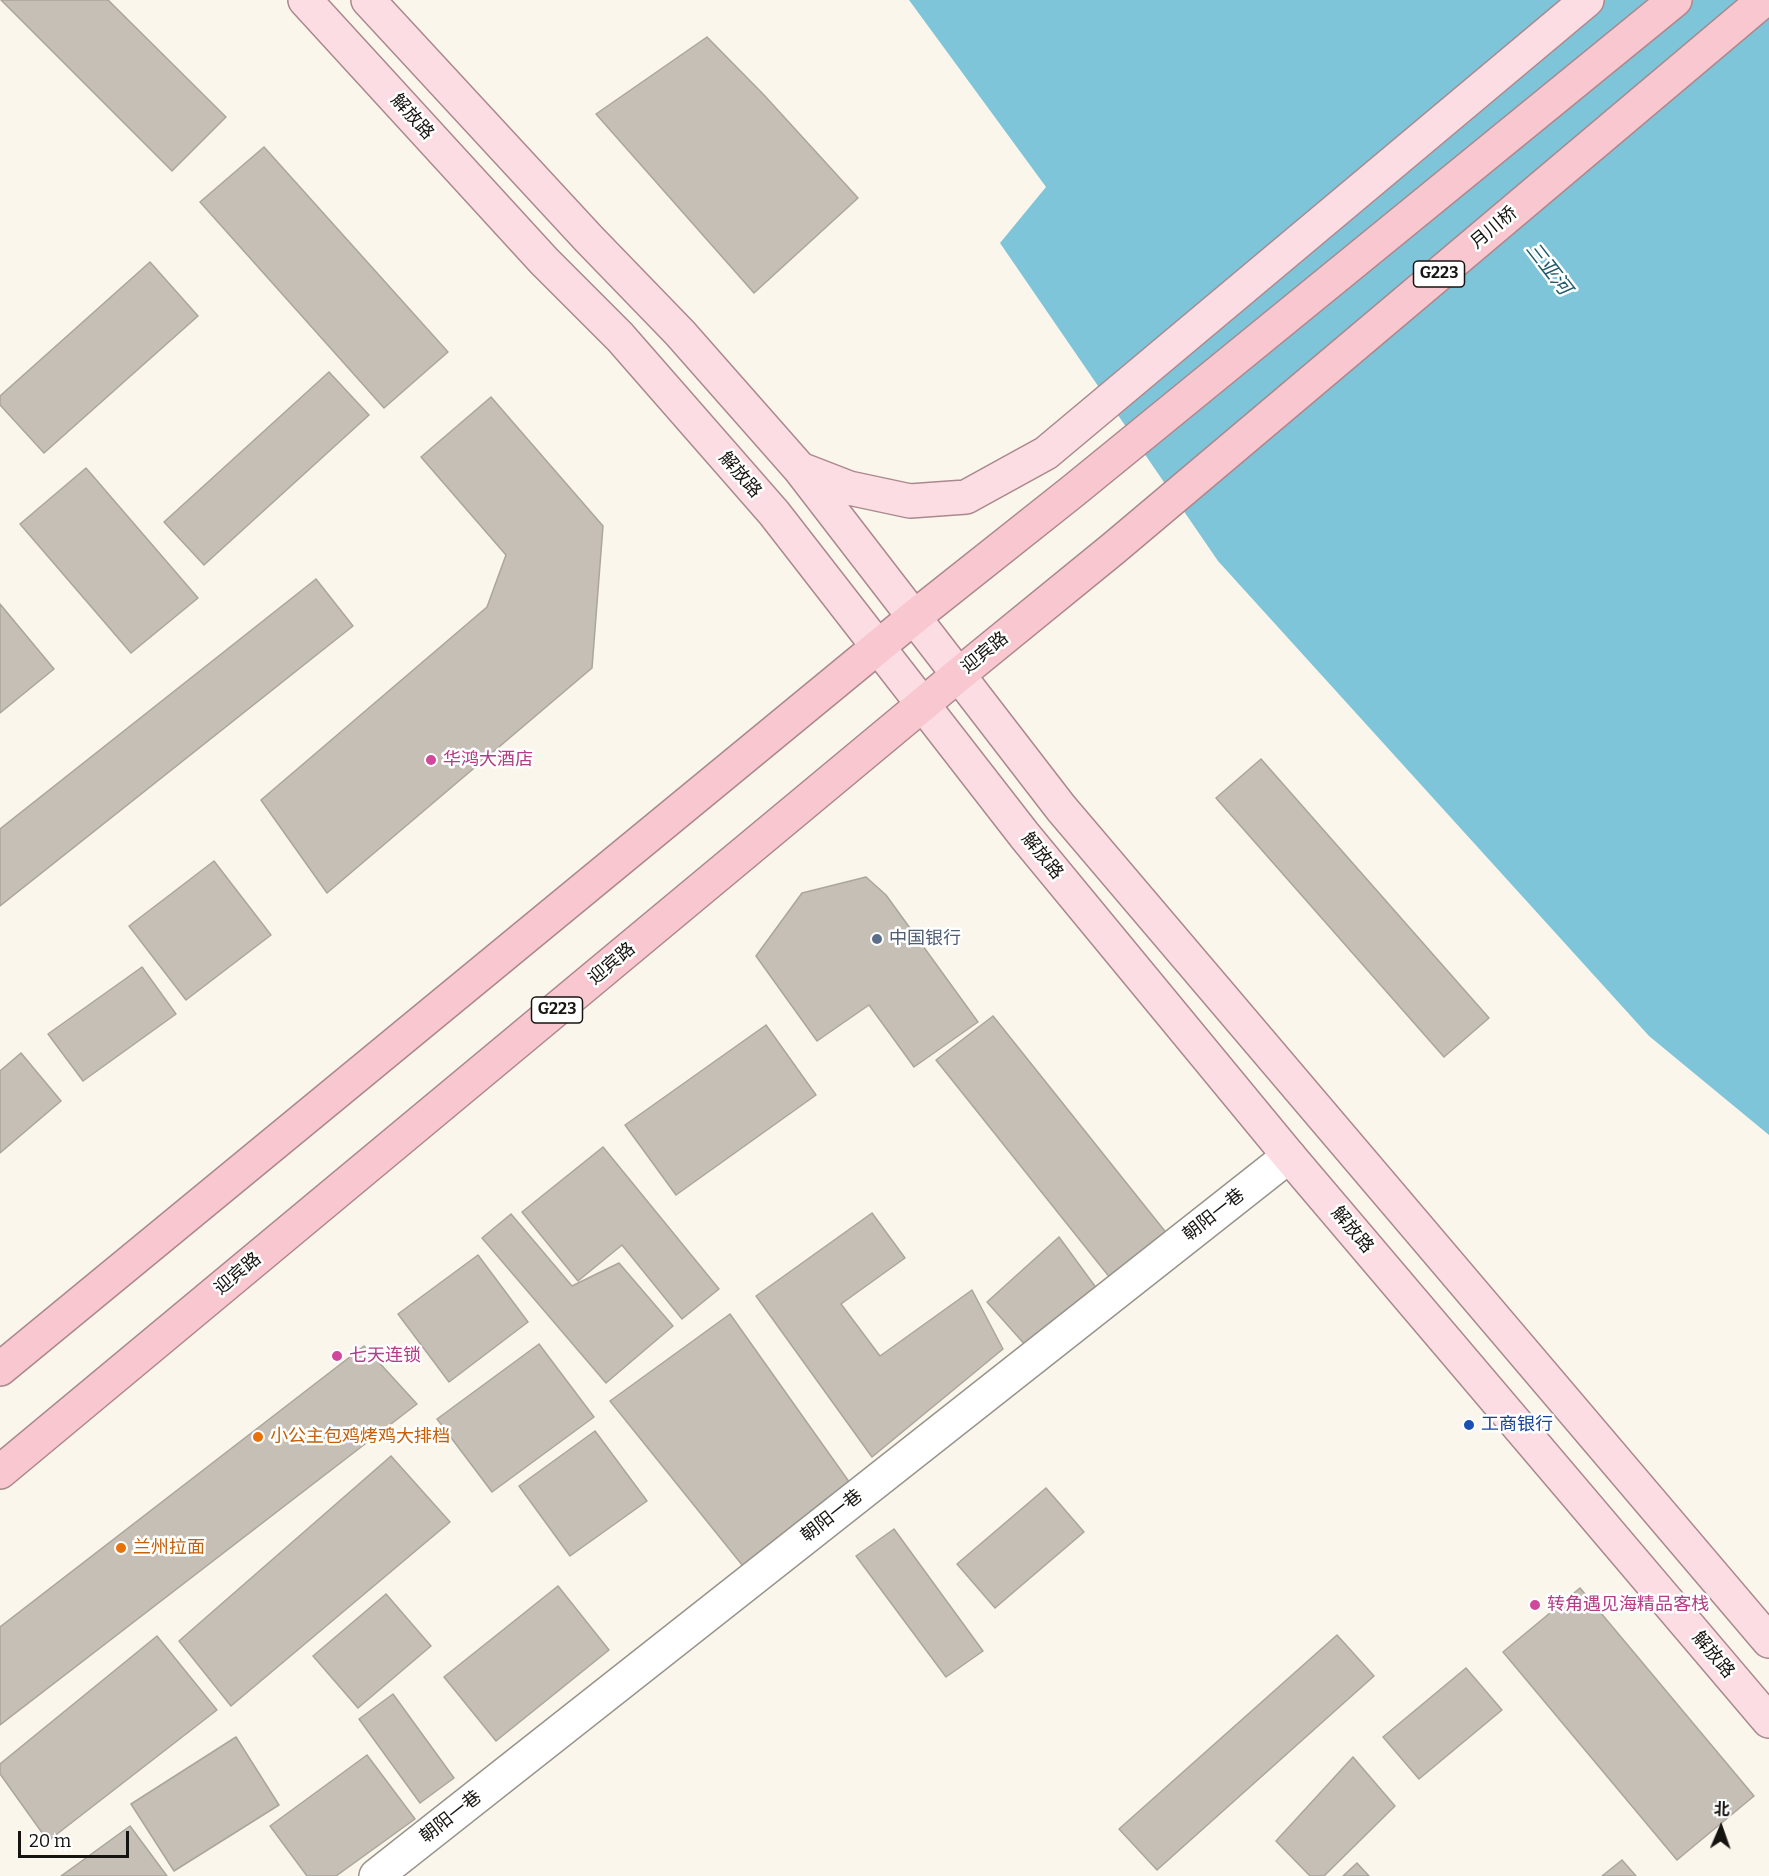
<!DOCTYPE html>
<html>
<head>
<meta charset="utf-8">
<style>
  body { margin:0 }
  #map { position:relative; width:1769px; height:1876px; overflow:hidden; background:#fbf6ec; font-family:Bitter,"Noto Sans SC",serif }
  canvas { display:block }
  .north { position:absolute; left:1691px; top:1798px; width:60px; height:60px; -webkit-text-stroke:4px #fff; paint-order:stroke; rotate:2deg; font-size:16px; font-weight:700; line-height:24px; text-align:center; color:#161411 }
  .north::after { content:''; display:block; margin:auto; width:21px; height:27px; background:#161411; clip-path:polygon(50% 0,100% 100%,50% 72%,0 100%) }
  .scale { position:absolute; left:18px; top:1831px; width:111px; height:27px; box-sizing:border-box; border:3px solid #161411; border-top:0; padding-left:8px; font-size:18px; line-height:21px; white-space:nowrap; color:#161411; -webkit-text-stroke:4px #fff; paint-order:stroke }
</style>
</head>
<body>
<div id="map">
<canvas width="1769" height="1876"></canvas>
<div class="north">北</div>
<div class="scale">20 m</div>
</div>
<script>
const ctx = document.querySelector('canvas').getContext('2d');
ctx.lineJoin = 'round';
function fillPath(path, color) { ctx.fillStyle = color; ctx.fill(path, 'evenodd'); }
const shape = rows => new Path2D(rows.map(r => 'M' + r).join(''));
function trace(path, color, width, dash) { ctx.strokeStyle = color; ctx.lineWidth = width; ctx.lineCap = dash ? 'butt' : 'round'; ctx.setLineDash(dash || []); ctx.stroke(path); }
function label(font, color, halo, rows, align = 'center') {
  ctx.font = font + ' Bitter,"Noto Sans SC",serif'; ctx.lineWidth = 5; ctx.setLineDash([]); ctx.textBaseline = 'middle'; ctx.strokeStyle = halo; ctx.fillStyle = color; for (const [text, x, y, turn = 0] of rows) {
    ctx.save(); ctx.translate(x, y); ctx.rotate((+turn || 0) * Math.PI / 180); ctx.textAlign = isNaN(turn) ? turn : align; if (halo) ctx.strokeText(text, 0, 0); ctx.fillText(text, 0, 0); ctx.restore();
  }
}
fillPath(shape([
  [909,0,1769,0,1769,1135,1649,1036,1218,561,1000,243,1046,187]
]), '#7ec5d9');
const building = shape([
  [1,0,108,0,226,117,172,171,1,0],
  [707,37,764,95,858,198,754,293,596,114,707,37],
  [264,147,448,352,384,408,200,202,264,147],
  [150,262,198,316,44,453,0,405,0,396,150,262],
  [329,372,369,415,204,565,164,522,329,372],
  [491,397,603,526,592,668,327,893,261,800,487,607,506,555,421,457,491,397],
  [86,468,198,598,131,653,20,524,86,468],
  [316,579,353,626,0,906,0,829,316,579],
  [0,604,54,669,0,713,0,604],
  [1261,759,1489,1018,1444,1057,1216,798,1261,759],
  [214,861,271,935,186,1000,129,926,214,861],
  [866,877,886,895,978,1022,914,1067,869,1005,817,1041,756,956,802,893,866,877],
  [142,967,176,1014,83,1081,48,1034,142,967],
  [993,1016,1172,1240,1115,1284,936,1060,993,1016],
  [766,1025,816,1095,676,1195,625,1125,766,1025],
  [21,1053,61,1101,0,1153,0,1071,21,1053],
  [603,1147,719,1289,682,1319,622,1245,578,1281,522,1212,603,1147],
  [872,1213,905,1258,841,1304,880,1356,972,1290,1003,1349,872,1457,756,1296,872,1213],
  [511,1214,572,1286,619,1263,673,1326,606,1383,482,1238,511,1214],
  [1059,1237,1097,1289,1035,1356,987,1302,1059,1237],
  [478,1255,528,1322,449,1382,398,1314,478,1255],
  [730,1314,857,1493,751,1576,610,1401,730,1314],
  [539,1344,594,1417,492,1492,437,1419,539,1344],
  [364,1346,417,1404,0,1725,0,1627,364,1346],
  [595,1431,647,1501,570,1556,519,1486,595,1431],
  [391,1456,450,1522,231,1706,179,1641,391,1456],
  [1046,1488,1084,1532,995,1608,957,1564,1046,1488],
  [894,1529,983,1651,946,1677,856,1556,894,1529],
  [558,1586,609,1650,496,1741,444,1677,558,1586],
  [1580,1588,1754,1796,1677,1860,1503,1652,1580,1588],
  [386,1594,431,1646,358,1708,313,1656,386,1594],
  [1337,1635,1374,1676,1157,1870,1119,1829,1337,1635],
  [157,1636,217,1710,48,1841,0,1774,0,1764,157,1636],
  [1466,1668,1502,1710,1419,1779,1383,1737,1466,1668],
  [393,1694,454,1778,420,1803,359,1719,393,1694],
  [236,1737,279,1805,174,1871,131,1804,236,1737],
  [367,1755,415,1819,336,1876,307,1876,270,1826,367,1755],
  [1353,1757,1395,1806,1324,1876,1310,1876,1276,1841,1353,1757],
  [130,1826,167,1876,61,1876,130,1826],
  [1622,1860,1636,1876,1602,1876,1622,1860],
  [1357,1863,1369,1876,1343,1876,1357,1863]
]);
fillPath(building, '#c5bfb6');
trace(building, '#aba69d', 1.5);
const street = shape([
  [376,1876,1289,1156]
]);
const primary = shape([
  [305,0,544,261,620,337,774,513,1025,836,1289,1156,1769,1721],
  [368,0,589,239,680,333,799,468,1061,808,1769,1641],
  [800,469,849,488,910,501,966,497,1046,453,1587,0]
]);
const highway = shape([
  [0,1369,913,618,1073,491,1675,0],
  [0,1472,957,676,1114,548,1764,0]
]);
trace(street, '#99948b', 36);
trace(primary, '#aa888d', 36);
trace(highway, '#aa888d', 36);
trace(street, '#fff', 33);
trace(primary, '#fbdde3', 33);
trace(highway, '#f9c7d0', 33);
for (const [x, y, r, color] of [
  [431,760,6,"#d1479c"],
  [877,939,6,"#5c6f8a"],
  [337,1356,6,"#d1479c"],
  [1469,1425,6,"#1a4fb4"],
  [258,1437,6,"#e8710a"],
  [121,1548,6,"#e8710a"],
  [1535,1605,6,"#d1479c"]
]) { const dot = new Path2D(); dot.arc(x, y, r, 0, 2 * Math.PI); ctx.fillStyle = color; ctx.fill(dot); trace(dot, '#fff', 2); }
for (const [x, y, w] of [
  [1439,274,51],
  [557,1010,51]
]) { const box = new Path2D(); box.roundRect(x - w / 2, y - 13, w, 26, 4.5); ctx.fillStyle = '#fff'; ctx.fill(box); trace(box, '#161411', 1.5); }
label('bold 16px', '#161411', null, [
  ["G223",1439,274],
  ["G223",557,1010]
]);
label('18px', '#161411', '#fff', [
  ["解放路",412,117,48],
  ["月川桥",1494,228,-40],
  ["解放路",740,475,49],
  ["迎宾路",985,653,-39],
  ["解放路",1042,856,51],
  ["迎宾路",612,964,-40],
  ["朝阳一巷",1214,1215,-38],
  ["解放路",1352,1230,50],
  ["迎宾路",238,1274,-40],
  ["朝阳一巷",832,1516,-38],
  ["解放路",1713,1655,50],
  ["朝阳一巷",451,1817,-38]
]);
label('18px', '#b23c85', '#fff', [
  ["华鸿大酒店",443,760],
  ["七天连锁",349,1356],
  ["转角遇见海精品客栈",1547,1605]
], 'left');
label('18px', '#4e5e75', '#fff', [
  ["中国银行",889,939]
], 'left');
label('18px', '#164399', '#fff', [
  ["工商银行",1481,1425]
], 'left');
label('18px', '#c56008', '#fff', [
  ["小公主包鸡烤鸡大排档",270,1437],
  ["兰州拉面",133,1548]
], 'left');
label('italic 20px', '#225c6b', '#fff', [
  ["三亚河",1548,269,52]
]);
</script>
</body>
</html>
